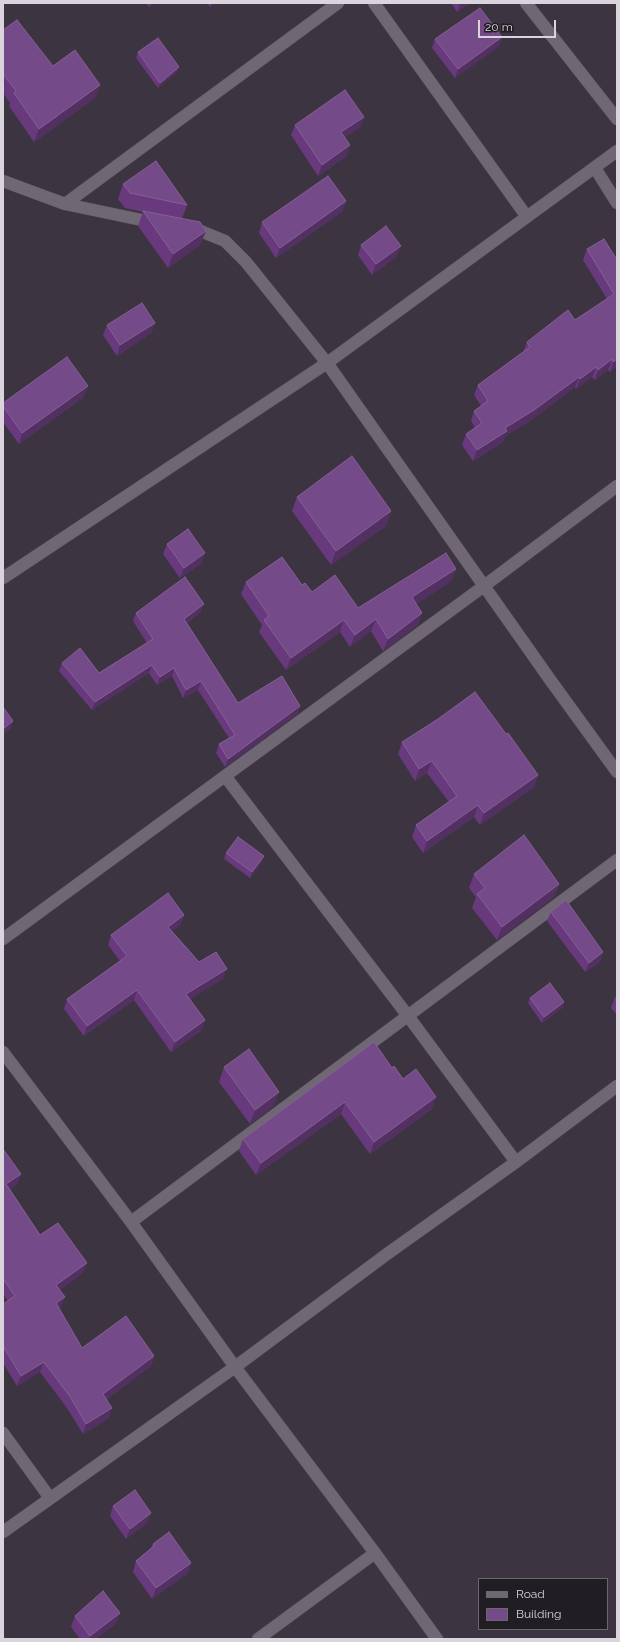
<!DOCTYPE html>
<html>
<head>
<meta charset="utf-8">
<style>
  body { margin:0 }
  #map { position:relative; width:620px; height:1642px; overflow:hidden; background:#3c3440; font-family:Raleway,sans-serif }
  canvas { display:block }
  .frame { position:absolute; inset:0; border:4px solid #dad5dc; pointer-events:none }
  .legend { position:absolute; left:478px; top:1578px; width:130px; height:52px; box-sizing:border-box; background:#211e23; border:1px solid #6b676d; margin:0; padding:5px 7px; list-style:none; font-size:12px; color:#dad5dc }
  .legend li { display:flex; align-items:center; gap:8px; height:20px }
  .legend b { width:20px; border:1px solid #6b676d }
  .scale { position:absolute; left:478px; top:20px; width:78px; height:18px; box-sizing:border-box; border:2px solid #dad5dc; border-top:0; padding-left:5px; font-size:12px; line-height:14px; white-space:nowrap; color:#dad5dc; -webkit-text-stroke:3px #211e23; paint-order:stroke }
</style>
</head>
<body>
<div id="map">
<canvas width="620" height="1642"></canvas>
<div class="frame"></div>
<ul class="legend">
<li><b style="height:5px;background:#706774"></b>Road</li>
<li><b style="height:11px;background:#754a88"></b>Building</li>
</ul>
<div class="scale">20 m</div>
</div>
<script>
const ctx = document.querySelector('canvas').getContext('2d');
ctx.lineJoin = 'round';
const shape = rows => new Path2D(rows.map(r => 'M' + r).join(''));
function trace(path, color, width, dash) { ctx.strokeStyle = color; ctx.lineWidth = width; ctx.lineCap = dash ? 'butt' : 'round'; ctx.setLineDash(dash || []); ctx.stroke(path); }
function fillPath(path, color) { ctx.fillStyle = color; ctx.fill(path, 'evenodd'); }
const minor = shape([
  [374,3,527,217],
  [526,3,617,119],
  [595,168,617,203],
  [3,181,65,204,156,223],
  [65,204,338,3],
  [190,229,198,230,225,241,246,262,327,363,551,681,617,772],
  [3,578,327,363,617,151],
  [225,776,408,1016,516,1162],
  [3,939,484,586,617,486],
  [3,1052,131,1222,235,1367,375,1553,437,1639],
  [131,1222,617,860],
  [3,1433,50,1498],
  [3,1532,235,1367,387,1254,516,1162,617,1086],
  [258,1639,375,1553]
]);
trace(minor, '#56505a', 13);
trace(minor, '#706774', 12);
fillPath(shape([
  [146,3,156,3,149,7],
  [207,3,216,3,210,7],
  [451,3,470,3,457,12],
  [3,30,53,66,100,85,95,98,34,142,9,106,10,103,3,93],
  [502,37,499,46,455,78,432,48,435,39],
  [138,52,179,67,177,72,158,88,136,58],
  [364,117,360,127,345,137,347,156,318,176,291,135,295,125],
  [123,184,187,205,182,219,206,231,200,245,168,268,138,226,143,212,125,208,118,199],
  [346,201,342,212,276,258,259,233,262,222],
  [361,245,397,256,372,275,358,255],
  [587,249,617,260,617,366,610,372,608,370,595,380,592,377,576,389,575,387,530,421,505,436,503,442,473,461,462,445,466,434,475,428,471,421,474,411,481,406,474,395,478,385,523,352,527,342,575,320,607,299,583,260],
  [155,323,151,333,117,356,103,335,107,325],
  [84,397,19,444,3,422,3,403],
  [297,497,391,511,386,526,331,565,292,511],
  [167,544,202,563,180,578,163,554],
  [452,581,416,604,418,625,383,651,371,631,350,647,340,632,286,670,259,632,262,625,241,594,246,582,302,585,312,592,358,608],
  [201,612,187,623,238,703,300,706,297,714,225,767,216,753,219,744,229,738,198,690,183,698,172,676,157,685,149,673,92,710,59,671,62,663,99,673,147,643,133,621,136,613],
  [506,734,538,775,534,787,480,825,474,817,423,853,412,837,416,825,449,802,427,773,415,781,398,754,402,742],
  [226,853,264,856,262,861,250,878,224,859],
  [474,874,559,884,554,897,497,940,472,908,476,897,469,888],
  [551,912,603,952,600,962,585,972,547,921],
  [184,915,180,925,172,931,199,962,223,979,190,999,205,1020,202,1030,171,1052,134,1000,84,1036,64,1009,67,999,120,961,108,945,111,935],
  [617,996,617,1015,611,1008,615,997],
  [530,998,564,1002,562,1008,542,1023,528,1003],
  [224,1067,274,1106,250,1124,219,1082],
  [392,1068,403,1079,432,1109,370,1154,341,1114,256,1175,239,1151,243,1139],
  [3,1149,21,1174,17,1184,10,1189,40,1235,83,1273,60,1290,61,1307,59,1308,82,1348,154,1356,151,1366,107,1399,109,1418,83,1434,67,1408,40,1372,17,1386,3,1363,3,1304,8,1301,3,1294],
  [113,1506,147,1523,126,1539,110,1516],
  [153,1544,191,1563,188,1573,152,1599,133,1572,136,1561,151,1548],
  [120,1613,116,1623,96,1639,80,1639,71,1627,75,1616]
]), '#69397e');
fillPath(shape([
  [150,3,156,3,149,7],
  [212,3,216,3,210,7],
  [461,3,470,3,457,12,460,4],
  [502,37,499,46,455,78,458,69],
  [179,67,177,72,158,88,160,83],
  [100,85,95,98,34,142,39,129],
  [364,117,360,127,337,142,341,132],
  [350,145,347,156,318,176,322,165],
  [346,201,342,212,276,258,280,248],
  [206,231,200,245,168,268,173,254],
  [401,246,397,256,372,275,376,264],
  [155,323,151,333,117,356,120,345],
  [612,359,608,370,595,380,598,370],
  [617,359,617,366,610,372,613,362],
  [596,367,592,377,576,389,580,379],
  [579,377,575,387,530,421,505,436,503,442,473,461,477,450,505,428],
  [88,386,84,397,19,444,22,433],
  [391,511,386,526,331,565,336,551],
  [205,553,202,563,180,578,184,568],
  [456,569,452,581,408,609,412,597],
  [204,604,201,612,181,627,184,619],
  [422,613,418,625,383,651,388,639],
  [376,619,371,631,350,647,355,635],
  [344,620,340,632,286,670,291,658],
  [152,665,149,673,92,710,95,702],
  [174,668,172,676,157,685,160,677],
  [201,681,198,690,183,698,186,690],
  [300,706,297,714,225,767,228,759],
  [13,721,11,729,3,734,3,729],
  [432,761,427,773,415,781,419,769],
  [538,775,534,787,480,825,484,813],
  [478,805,474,817,423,853,427,841],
  [264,856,262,861,250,878,252,872],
  [559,884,554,897,497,940,502,927],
  [184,915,180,925,164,937,168,927],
  [603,952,600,962,585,972,589,963],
  [227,969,223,979,183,1004,186,994],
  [137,990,134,1000,84,1036,87,1026],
  [564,1002,562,1008,542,1023,544,1017],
  [205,1020,202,1030,171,1052,175,1042],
  [279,1092,274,1106,250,1124,255,1110],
  [436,1097,432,1109,370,1154,374,1142],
  [345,1102,341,1114,256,1175,261,1163],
  [21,1174,17,1184,3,1194,6,1184],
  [87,1263,83,1273,53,1295,56,1285],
  [65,1297,61,1307,52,1313,56,1303],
  [154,1356,151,1366,100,1404,103,1394],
  [44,1362,40,1372,17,1386,21,1376],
  [112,1408,109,1418,83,1434,86,1424],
  [151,1513,147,1523,126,1539,130,1529],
  [191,1563,188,1573,152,1599,156,1588],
  [120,1613,116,1623,96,1639,89,1639,90,1636]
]), '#523061');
const building = shape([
  [480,8,502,37,458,69,435,39,480,8],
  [17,20,53,66,75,50,100,85,39,129,14,93,16,91,3,74,3,30,17,20],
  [158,38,179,67,160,83,138,52,158,38],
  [345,90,364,117,341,132,350,145,322,165,295,125,345,90],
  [156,161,187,205,130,193,123,184,156,161],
  [328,176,346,201,280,248,262,222,328,176],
  [143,211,200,222,206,231,173,254,143,211],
  [386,226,401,246,376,264,361,245,386,226],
  [604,239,617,260,617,359,613,362,612,359,598,370,596,367,580,379,579,377,534,410,505,428,507,431,477,450,466,434,482,423,474,411,488,401,478,385,530,347,527,342,568,310,575,320,614,294,587,249,604,239],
  [142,303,155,323,120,345,107,325,142,303],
  [67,357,88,386,22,433,3,406,3,403,67,357],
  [352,456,391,511,336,551,297,497,352,456],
  [188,529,205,553,184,568,167,544,188,529],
  [446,553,456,569,412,597,422,613,388,639,376,619,355,635,344,620,291,658,264,620,269,616,246,582,282,557,302,585,305,583,312,592,335,575,358,608,446,553],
  [185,577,204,604,184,619,238,703,282,676,300,706,228,759,219,744,235,735,201,681,186,690,174,668,160,677,152,665,95,702,62,663,80,648,99,673,153,639,136,613,185,577],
  [475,692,506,734,508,733,538,775,484,813,478,805,427,841,416,825,457,796,432,761,419,769,402,742,438,719,475,692],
  [3,707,13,721,3,729,3,707],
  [524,835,559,884,502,927,477,894,485,888,474,874,524,835],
  [238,837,264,856,252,872,226,853,238,837],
  [168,893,184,915,168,927,199,962,216,952,227,969,186,994,205,1020,175,1042,137,990,87,1026,67,999,127,956,111,935,168,893],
  [566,900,603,952,589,963,551,912,566,900],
  [550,983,564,1002,544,1017,530,998,550,983],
  [374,1042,392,1068,394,1066,403,1079,416,1069,436,1097,374,1142,345,1102,261,1163,243,1139,374,1042],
  [249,1049,279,1092,255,1110,224,1067,249,1049],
  [3,1149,21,1174,6,1184,40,1235,58,1223,87,1263,56,1285,65,1297,56,1303,82,1348,126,1316,154,1356,103,1394,112,1408,86,1424,71,1398,44,1362,21,1376,3,1346,3,1304,15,1296,3,1279,3,1149],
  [135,1490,151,1513,130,1529,113,1506,135,1490],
  [169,1532,191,1563,156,1588,136,1561,154,1546,153,1544,169,1532],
  [103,1591,120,1613,90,1636,75,1616,103,1591]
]);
fillPath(building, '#754a88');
trace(building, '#855f95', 1);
</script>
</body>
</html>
